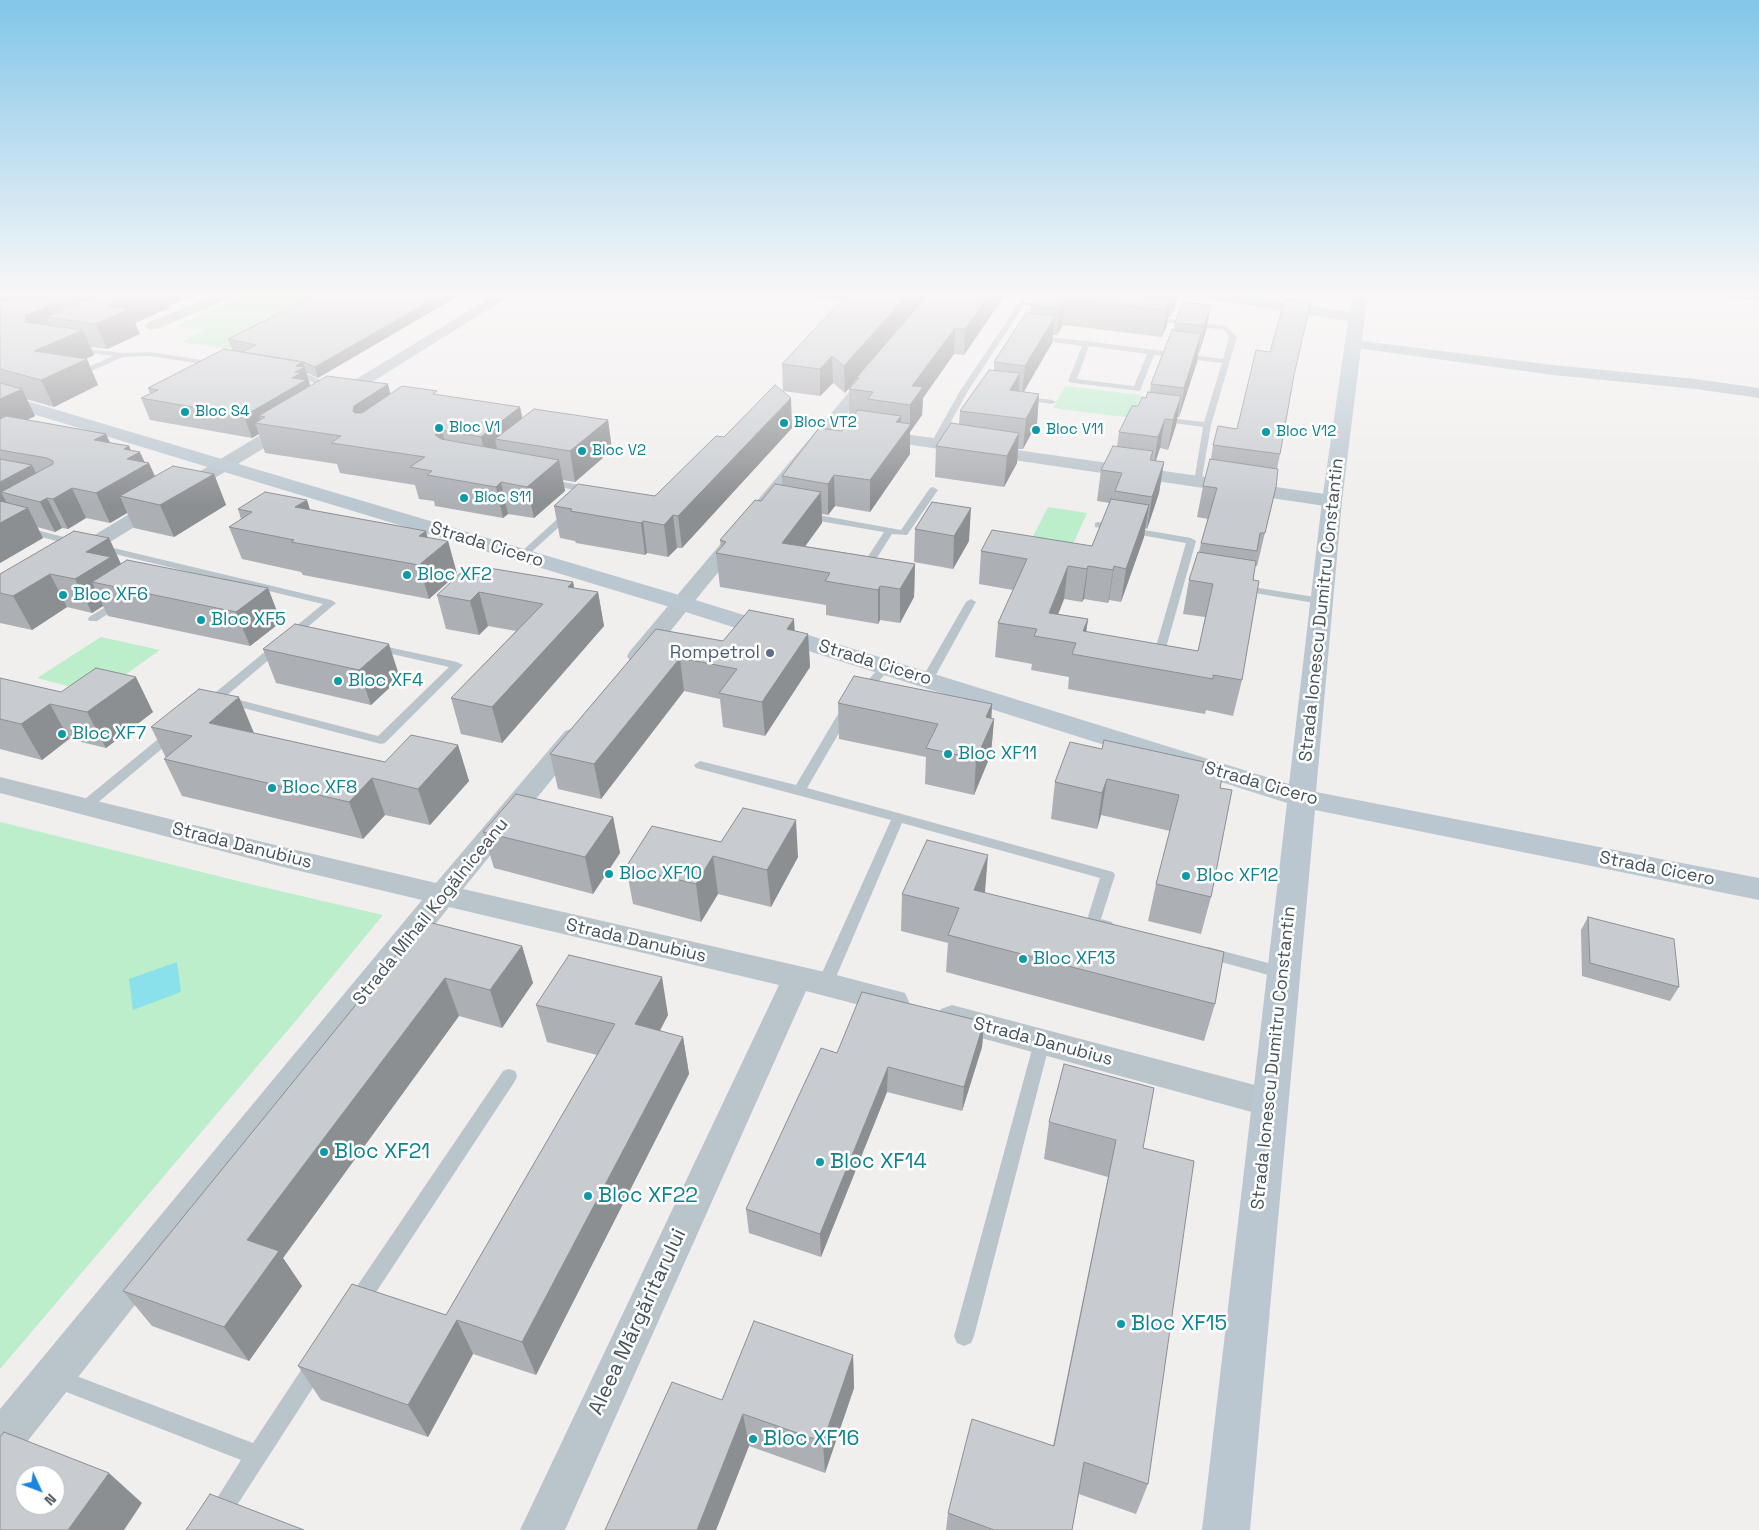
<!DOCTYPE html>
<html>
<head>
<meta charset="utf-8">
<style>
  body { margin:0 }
  #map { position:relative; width:1759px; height:1530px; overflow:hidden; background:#f1eeee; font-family:"Space Grotesk",sans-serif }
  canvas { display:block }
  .north { position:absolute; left:15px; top:1465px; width:50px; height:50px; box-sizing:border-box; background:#fff; border:1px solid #b5babd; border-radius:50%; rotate:133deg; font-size:14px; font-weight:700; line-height:20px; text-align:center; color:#46535b }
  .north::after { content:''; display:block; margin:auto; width:18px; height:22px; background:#1b84de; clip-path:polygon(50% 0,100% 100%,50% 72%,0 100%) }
</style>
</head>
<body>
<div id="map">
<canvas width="1759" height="1530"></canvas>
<div class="north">N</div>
</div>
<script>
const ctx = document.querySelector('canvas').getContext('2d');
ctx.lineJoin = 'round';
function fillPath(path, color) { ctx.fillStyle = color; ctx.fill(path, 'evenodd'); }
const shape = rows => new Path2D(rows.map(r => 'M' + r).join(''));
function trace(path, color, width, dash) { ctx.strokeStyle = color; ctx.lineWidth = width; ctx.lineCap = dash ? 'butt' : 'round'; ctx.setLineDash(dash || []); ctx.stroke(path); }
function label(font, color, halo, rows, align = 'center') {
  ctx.font = font + ' "Space Grotesk",sans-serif'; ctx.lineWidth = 5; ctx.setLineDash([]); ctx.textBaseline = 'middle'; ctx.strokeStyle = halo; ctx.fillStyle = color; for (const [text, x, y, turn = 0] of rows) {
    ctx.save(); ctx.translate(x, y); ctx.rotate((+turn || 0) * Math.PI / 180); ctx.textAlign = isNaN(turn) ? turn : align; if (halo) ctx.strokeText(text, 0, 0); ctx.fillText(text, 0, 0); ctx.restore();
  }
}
fillPath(shape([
  [249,292,341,292,228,349,181,342,205,330,176,326],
  [1065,386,1141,395,1132,418,1053,408],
  [1048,507,1087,513,1071,549,1030,542],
  [101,637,160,650,98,694,37,678],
  [0,822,250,884,383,915,294,1023,0,1369]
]), '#bceecb');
fillPath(shape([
  [177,962,181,992,133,1010,129,979]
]), '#8ae1eb');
fillPath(shape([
  [1022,301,1050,307,1047,309,1024,305,968,391,939,443,932,445,931,443,960,391,1019,303,1022,301],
  [1152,317,1226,326,1237,337,1211,425,1201,484,1195,484,1194,482,1203,427,1160,421,1156,419,1160,417,1204,422,1222,363,1154,355,1140,391,1072,383,1068,381,1082,346,1038,340,1034,338,1038,336,1087,341,1223,359,1229,337,1224,330,1150,320,1150,318,1152,317],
  [1089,346,1147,354,1134,386,1077,379,1089,346],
  [72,347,122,353,150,352,215,362,219,364,215,366,150,356,123,357,78,377,74,375,75,373,113,356,75,351,71,349,72,347],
  [289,373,310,375,336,388,329,390,305,379,289,377,289,373],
  [1021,396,1052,400,1056,402,1052,404,1024,400,1020,398,1021,396],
  [547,479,591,487,596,490,591,493,544,484,543,482,547,479],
  [933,487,938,490,907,535,892,534,868,572,864,573,859,570,884,532,807,519,802,516,807,513,901,530,930,488,933,487],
  [569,510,572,511,572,515,526,557,520,557,520,553,566,511,569,510],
  [1098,522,1191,538,1196,541,1162,662,1158,663,1152,660,1186,543,1095,527,1095,523,1098,522],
  [25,527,79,541,81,543,76,546,22,532,20,530,25,527],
  [101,545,331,600,336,603,213,707,209,708,203,704,205,701,323,604,98,550,96,548,101,545],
  [1240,585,1321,598,1326,601,1321,604,1236,590,1235,588,1240,585],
  [119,599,123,600,124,602,123,604,97,621,89,621,88,619,89,617,119,599],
  [971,599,976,602,933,680,927,683,923,682,921,680,966,602,971,599],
  [374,644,457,662,463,665,385,743,381,744,224,703,222,701,228,697,378,736,449,667,370,649,368,647,370,645,374,644],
  [886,664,890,665,892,667,890,669,866,695,858,695,856,693,858,691,882,665,886,664],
  [847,705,853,709,807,788,1113,872,1115,875,1101,919,1112,922,1114,926,1112,930,1107,931,1093,928,1088,927,1086,923,1100,878,902,823,833,984,830,988,825,990,820,988,817,984,891,820,696,768,694,765,700,761,796,785,841,709,847,705],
  [172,730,178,734,176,737,90,809,80,809,78,806,80,803,168,731,172,730],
  [1208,947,1283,967,1288,969,1291,973,1288,977,1283,979,1203,957,1201,953,1203,949,1208,947],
  [1042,1035,1048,1037,1050,1042,974,1336,971,1343,964,1346,957,1343,954,1336,1034,1042,1036,1037,1042,1035],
  [509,1069,515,1071,517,1076,515,1081,365,1309,358,1311,351,1309,348,1302,351,1295,503,1071,509,1069],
  [316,1355,323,1358,326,1365,323,1372,221,1530,197,1530,241,1460,51,1386,48,1379,51,1372,58,1369,253,1443,309,1358,316,1355]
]), '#b9c4cb');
fillPath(shape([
  [221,292,239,292,238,295,157,329,147,329,145,326,147,323,221,292],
  [500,292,516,292,340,402,334,404,328,402,326,399,328,396,500,292],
  [1711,292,1759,293,1759,301,1717,296,1711,292],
  [1354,340,1553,365,1696,379,1759,388,1759,398,1696,389,1553,375,1349,347,1347,344,1349,341,1354,340],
  [871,370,876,372,879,375,876,378,646,661,638,663,630,661,627,656,630,651,866,372,871,370],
  [291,419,297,420,299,424,297,428,82,559,75,561,68,559,65,555,68,551,285,420,291,419],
  [877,430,1332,495,1339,497,1341,501,1339,505,1332,507,871,439,869,435,871,431,877,430],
  [574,728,583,731,586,736,583,741,463,889,825,972,905,993,909,1002,905,1011,894,1014,806,991,565,1530,520,1530,779,985,449,907,15,1457,0,1463,0,1409,422,900,279,866,0,793,0,777,279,846,436,883,565,731,574,728],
  [952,1005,1270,1089,1282,1093,1287,1103,1282,1113,1270,1117,941,1027,936,1018,941,1009,952,1005]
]), '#b9c4cb');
fillPath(shape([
  [1182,292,1219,292,1350,312,1354,292,1368,292,1342,501,1316,792,1759,878,1759,900,1315,810,1250,1530,1202,1530,1287,803,673,608,0,404,0,393,689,598,1289,784,1322,501,1348,321,1189,296,1182,292]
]), '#bac7d0');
fillPath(shape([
  [0,292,199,292,168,306,169,308,135,323,140,334,107,349,90,347,94,355,86,359,98,385,54,407,26,399,35,416,27,420,110,443,129,446,130,450,144,462,155,476,214,474,226,505,174,537,134,528,127,513,110,523,86,518,68,529,62,528,55,532,37,527,43,538,0,563],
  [322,292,318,378,307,373,310,386,390,394,438,395,520,407,522,418,608,420,612,450,575,482,563,480,565,491,534,518,508,514,503,518,435,506,434,501,419,499,415,485,340,473,337,464,265,453,259,434,252,438,150,420,141,398,150,394,148,388,232,350,228,339],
  [818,292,1007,292,964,355,954,354,923,398,922,415,910,432,910,454,870,512,835,506,828,515,822,514,822,523,805,546,915,564,914,597,900,623,880,620,878,624,826,615,826,605,720,587,716,553,721,548,720,540,761,501,782,485,782,476,842,431,852,418,849,417,849,389,857,379,857,378,845,393,833,383,820,396,783,391,782,364,842,300,818,298],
  [1040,292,1178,292,1176,304,1170,317,1168,317,1167,325,1162,337,1063,325,1057,335,1053,335,1052,343,1024,392,1039,394,1037,423,1023,449,1018,449,1017,463,1004,487,935,477,936,446,959,424,960,411,994,370,994,362,1030,313,1031,305],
  [1211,305,1206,331,1199,353,1198,353,1197,362,1179,417,1177,417,1176,425,1168,450,1160,448,1156,461,1164,462,1159,493,1147,529,1145,528,1144,537,1121,602,1109,600,1108,603,1084,599,1082,602,1064,599,1058,614,1088,619,1086,632,1198,651,1205,617,1183,614,1189,580,1199,552,1201,543,1208,519,1197,517,1203,486,1211,459,1213,445,1237,429,1294,375,1280,454,1277,469,1276,487,1257,566,1255,566,1253,580,1242,680,1233,716,1206,710,1205,714,1068,689,1069,677,1031,670,1032,664,995,657,998,623,1013,590,979,584,981,551,1092,546,1110,503,1097,501,1101,470,1117,446,1119,432,1138,406,1150,392,1151,384,1173,331,1175,323],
  [792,428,682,548,677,548,668,557,647,553,645,555,576,543,575,541,560,538,554,506,655,496,724,437],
  [932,502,969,541,953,569,914,562,915,529],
  [238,509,310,510,426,531,427,538,448,541,457,574,429,599,303,575,301,572,242,559,229,527,241,519],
  [109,538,121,564,268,588,281,622,250,646,108,616,103,606,92,613,67,607,32,630,0,623,0,574],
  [484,572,573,582,574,588,598,592,604,626,502,743,461,734,451,698,516,631,488,626,479,635,446,629,437,595],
  [656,629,723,641,795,631,808,634,810,667,765,736,723,727,720,699,684,691,601,799,558,789,550,754],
  [263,649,400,678,371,705,276,683],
  [0,678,61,692,153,712,106,748,69,739,42,760,0,749],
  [838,703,992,704,991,718,994,719,991,754,974,795,925,784,926,757,839,739],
  [151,727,254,733,385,762,458,745,469,781,430,825,385,815,363,839,182,796,164,759,166,758],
  [1202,769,1220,788,1211,897,1201,934,1148,921,1156,884,1170,831,1101,815,1097,829,1051,819,1055,782],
  [613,817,620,853,593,894,494,868,483,832],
  [721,842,798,857,771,907,718,894,701,922,633,904,626,867],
  [985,893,1215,1004,1204,1041,946,972,948,943,901,931,902,894],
  [1588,917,1679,987,1670,1001,1582,976,1581,930],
  [424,921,522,946,533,983,502,1028,459,1016,283,1258,302,1286,249,1361,152,1326,123,1291],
  [536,1005,668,1015,660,1031,683,1037,689,1074,536,1375,473,1354,428,1437,321,1400,298,1366,446,1315,597,1055,547,1042],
  [984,1022,982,1047,962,1111,887,1092,821,1257,749,1233,746,1209,837,1053],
  [1049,1122,1143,1148,1148,1484,1136,1514,1079,1494,1072,1530,946,1530,948,1513,1053,1446,1108,1177,1044,1159],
  [853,1355,854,1388,825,1473,749,1446,716,1530,605,1530,722,1400]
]), '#acafb4');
fillPath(shape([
  [0,292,32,292,37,304,0,319],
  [85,292,199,292,168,306,169,308,135,323,140,334,107,349,96,324,83,322,72,298],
  [445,292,465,292,318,378,315,367],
  [910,292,931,292,845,393,844,366],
  [992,292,1007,292,964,355,965,329],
  [1174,292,1178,292,1176,304,1170,317],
  [1065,299,1063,325,1057,335,1059,309],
  [1171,299,1167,325,1162,337,1166,310],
  [58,303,65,319,46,317,53,334,25,322,26,315],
  [1211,305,1206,331,1199,353,1204,326],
  [1055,316,1052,343,1022,394,1025,366],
  [955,328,954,354,923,398,922,415,910,432,910,454,870,512,870,480,896,422,901,416,901,438,910,426,910,405,912,386],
  [83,330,94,355,46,377,34,351],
  [1201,334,1197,362,1179,417,1184,388],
  [832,356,833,383,820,396,820,369],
  [87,359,98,385,54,407,41,380],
  [303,362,311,388,265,417,259,416,262,424,255,423,259,434,252,438,244,416,292,378,296,366],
  [1020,373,1018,402,1010,390],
  [388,384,395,413,362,441,353,411,354,406],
  [22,389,35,416,0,433,0,445,0,399],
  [1039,394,1037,423,1023,449,1026,419],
  [1181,396,1176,425,1168,450,1173,420],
  [791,398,792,428,682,548,678,516],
  [520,407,526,436,495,439,499,458,488,467,481,437],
  [1165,419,1160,448,1153,468,1158,437],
  [608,420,612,450,575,482,570,451],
  [442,430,449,460,435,435],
  [1019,433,1017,463,1004,487,1007,456],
  [106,434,119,462,94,440],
  [129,446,133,455,140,452,146,465,149,463,162,492,120,496,127,513,110,523,96,493,124,449],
  [559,460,565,491,534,518,527,487],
  [1164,462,1159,493,1147,529,1152,497],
  [32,465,46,494,1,492,12,513,0,520,0,482],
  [214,474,226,505,174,537,160,505],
  [834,475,835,506,828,515,828,484],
  [501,482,508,514,503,518,496,487],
  [72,488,86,518,68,529,53,499],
  [821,492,822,523,791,566,782,543],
  [47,498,62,528,55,532,40,502],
  [307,500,317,532,295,507],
  [1149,505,1144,537,1121,602,1126,569],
  [28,508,43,538,0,563,0,523],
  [971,508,969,541,953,569,954,536],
  [673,515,677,548,668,557,664,525],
  [643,521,647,553,645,555,641,523],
  [426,531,432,555,448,541,457,574,429,599,419,565,419,536],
  [109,538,124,571,92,582,103,606,92,613,75,579,86,552],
  [915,564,914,597,900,623,900,589],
  [1068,566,1064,599,1049,638,1049,613],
  [1088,566,1084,599,1082,602,1087,569],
  [1114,566,1109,600,1108,603,1113,570],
  [50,574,67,607,32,630,13,596],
  [573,582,579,613,598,592,604,626,502,743,492,707,568,587],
  [880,586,880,620,878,624,878,590],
  [268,588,281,622,250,646,236,612],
  [479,592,488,626,479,635,470,601],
  [794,619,796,652,808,634,810,667,765,736,762,702,787,629],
  [1088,619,1083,654,1083,631],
  [389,644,400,678,371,705,359,670],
  [680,658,684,691,601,799,594,764],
  [136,677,153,712,106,748,87,712],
  [239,697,254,733,209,723],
  [50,704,69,739,42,760,21,724],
  [992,704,991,726,994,719,991,754,974,795,976,759,986,717],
  [458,745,469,781,430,825,418,789],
  [372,778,385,815,363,839,349,802],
  [1107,779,1101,815,1097,829,1102,793],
  [613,817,620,853,593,894,585,857],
  [796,820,798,857,771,907,767,870],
  [988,855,985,892,971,927,974,890],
  [713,856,718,894,701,922,696,884],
  [522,946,533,983,502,1028,490,990],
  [662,977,668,1015,643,1061,635,1024],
  [445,978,459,1016,283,1258,302,1286,249,1361,224,1327,247,1240],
  [984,1022,982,1047,962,1111,964,1087],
  [683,1037,689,1074,536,1375,522,1342],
  [888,1067,887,1092,821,1257,820,1234],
  [457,1320,473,1354,428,1437,408,1405],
  [853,1355,854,1388,825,1473,823,1442],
  [743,1414,749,1446,716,1530,697,1530],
  [109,1473,142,1503,124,1530,68,1530]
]), '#8c8f92');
const building = shape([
  [35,292,85,292,72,298,35,292],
  [105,292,140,292,108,306,130,309,96,324,46,317,105,292],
  [322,292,445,292,315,367,303,362,242,352,256,345,228,339,322,292],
  [849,292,910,292,844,366,832,356,820,369,782,364,849,292],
  [930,292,992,292,965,329,955,328,912,386,923,387,910,405,868,399,873,392,849,389,859,378,857,377,930,292],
  [1040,292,1118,292,1171,299,1166,310,1065,299,1059,309,1031,305,1040,292],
  [19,296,58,303,26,315,25,322,83,330,34,351,87,359,41,380,0,369,0,303,19,296],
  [1285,299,1311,301,1294,375,1280,454,1213,445,1218,426,1237,429,1256,350,1270,352,1285,299],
  [1183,302,1211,305,1204,326,1175,323,1183,302],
  [1026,313,1055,316,1025,366,994,362,1026,313],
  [1172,330,1201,334,1184,388,1151,384,1172,330],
  [224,349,303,362,296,366,305,367,295,372,301,373,292,378,306,380,244,416,141,398,158,390,148,388,224,349],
  [989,370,1020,373,1010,390,1039,394,1026,419,960,411,989,370],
  [327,376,388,384,354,406,353,411,355,413,362,413,402,386,437,391,433,394,520,407,481,437,442,430,435,435,441,439,559,460,527,487,501,482,496,487,427,475,432,471,410,467,425,457,331,443,341,436,255,423,265,417,259,416,265,412,327,376],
  [0,383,22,389,0,399,0,383],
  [775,385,791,398,678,516,673,515,664,525,643,521,641,523,570,511,572,509,554,506,578,484,655,496,716,436,724,437,775,385],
  [1148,392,1181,396,1173,420,1165,419,1158,437,1119,432,1132,406,1138,406,1142,397,1146,398,1148,392],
  [534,409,608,420,570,451,495,439,534,409],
  [858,410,901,416,896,422,911,424,870,480,834,475,828,484,782,476,819,428,842,431,858,410],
  [6,416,106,434,94,440,129,446,124,449,140,452,127,459,149,463,96,493,72,488,53,499,47,498,40,502,1,492,53,464,53,461,47,458,0,450,0,419,6,416],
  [951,423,1019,433,1007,456,936,446,951,423],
  [1113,446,1153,451,1150,460,1164,462,1152,497,1115,491,1122,473,1101,470,1113,446],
  [0,459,32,465,0,482,0,459],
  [1210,459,1278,469,1276,487,1265,533,1260,533,1257,551,1201,543,1217,488,1203,486,1210,459],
  [173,466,214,474,160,505,120,496,173,466],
  [775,484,821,492,782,543,915,564,900,589,880,586,878,590,825,581,830,573,716,553,726,542,720,540,755,500,761,501,775,484],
  [265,492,307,500,295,507,426,531,419,536,448,541,419,565,291,542,294,540,229,527,252,512,238,509,265,492],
  [1111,499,1149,505,1126,569,1114,566,1113,570,1088,566,1087,569,1068,566,1049,613,1088,619,1083,631,1198,651,1213,584,1189,580,1198,552,1256,561,1253,580,1259,581,1242,680,1213,675,1213,679,1072,654,1076,643,1034,636,1037,629,998,623,1027,559,981,551,992,530,1092,546,1111,499],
  [0,501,28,508,0,523,0,501],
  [932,502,971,508,954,536,915,529,932,502],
  [74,531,109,538,86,552,111,557,75,579,50,574,13,596,0,593,0,574,74,531],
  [127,560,268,588,236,612,92,582,127,560],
  [489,568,573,582,568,587,598,592,492,707,451,698,543,604,479,592,470,601,437,595,465,569,484,572,489,568],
  [749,610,794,619,787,629,808,634,762,702,719,693,737,669,680,658,594,764,550,754,656,629,723,641,749,610],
  [295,624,389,644,359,670,263,649,295,624],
  [96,668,136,677,87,712,50,704,21,724,0,719,0,678,61,692,96,668],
  [854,676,992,704,986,717,994,719,976,759,926,748,938,724,838,703,854,676],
  [199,689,239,697,209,723,385,762,411,735,458,745,418,789,372,778,349,802,164,759,192,736,151,727,199,689],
  [1104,740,1204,762,1202,769,1223,773,1220,788,1232,790,1211,897,1156,884,1179,795,1107,779,1102,793,1055,782,1070,742,1102,749,1104,740],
  [516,794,613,817,585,857,483,832,516,794],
  [743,808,796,820,767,870,713,856,696,884,626,867,652,826,721,842,743,808],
  [927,840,988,855,974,890,1224,952,1215,1004,948,935,959,908,902,894,927,840],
  [1588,917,1674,939,1679,987,1590,963,1588,917],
  [424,921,522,946,490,990,445,978,247,1240,279,1251,224,1327,123,1291,424,921],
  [569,955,662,977,635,1024,683,1037,522,1342,457,1320,408,1405,298,1366,352,1284,446,1315,615,1024,536,1005,569,955],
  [862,992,984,1022,964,1087,888,1067,820,1234,746,1209,821,1048,837,1053,862,992],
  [1064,1064,1154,1088,1143,1148,1194,1161,1148,1484,1084,1462,1072,1530,994,1530,948,1513,972,1419,1054,1446,1116,1140,1049,1122,1064,1064],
  [754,1321,853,1355,823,1442,743,1414,697,1530,605,1530,672,1382,722,1400,754,1321],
  [4,1432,109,1473,68,1530,0,1530,0,1437,4,1432],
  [25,1475,55,1475,55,1505,25,1505,25,1475],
  [210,1494,304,1530,186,1530,210,1494]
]);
fillPath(building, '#c8ccd1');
trace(building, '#8c8f92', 1);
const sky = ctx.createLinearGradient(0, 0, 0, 506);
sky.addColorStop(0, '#82c6e9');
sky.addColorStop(0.58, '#f9f7f7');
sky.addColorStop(1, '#f9f7f700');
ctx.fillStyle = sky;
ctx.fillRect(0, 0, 1759, 506);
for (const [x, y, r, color] of [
  [185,412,5,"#0f9aa8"],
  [784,423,5,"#0f9aa8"],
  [439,428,5,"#0f9aa8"],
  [1036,430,5,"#0f9aa8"],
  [1266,432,5,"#0f9aa8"],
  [582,451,5,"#0f9aa8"],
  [464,498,5,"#0f9aa8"],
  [407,575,5,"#0f9aa8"],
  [63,595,5,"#0f9aa8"],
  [201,620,5,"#0f9aa8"],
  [770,653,5,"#5c6f8a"],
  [338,681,5,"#0f9aa8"],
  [62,734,5,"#0f9aa8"],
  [948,754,5,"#0f9aa8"],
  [272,788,5,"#0f9aa8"],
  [609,874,5,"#0f9aa8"],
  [1186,876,5,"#0f9aa8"],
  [1023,959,5,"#0f9aa8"],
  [324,1152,5,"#0f9aa8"],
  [820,1162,5,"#0f9aa8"],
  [588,1196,5,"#0f9aa8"],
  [1121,1324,5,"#0f9aa8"],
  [753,1439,5,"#0f9aa8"]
]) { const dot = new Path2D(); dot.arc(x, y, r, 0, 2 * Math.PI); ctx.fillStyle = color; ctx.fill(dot); trace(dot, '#fff', 2); }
label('15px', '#0d838f', '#fff', [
  ["Bloc S4",195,412],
  ["Bloc VT2",794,423],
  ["Bloc V1",449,428],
  ["Bloc V11",1046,430],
  ["Bloc V12",1276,432],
  ["Bloc V2",592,451],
  ["Bloc S11",474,498]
], 'left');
label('18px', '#46535b', '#fff', [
  ["Strada Cicero",487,545,17],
  ["Strada Ionescu Dumitru Constantin",1322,610,-84],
  ["Strada Cicero",875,663,17],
  ["Strada Cicero",1261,784,16],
  ["Strada Danubius",242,846,14],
  ["Strada Cicero",1657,869,11],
  ["Strada Mihail Kogălniceanu",431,912,-51],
  ["Strada Danubius",636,941,13],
  ["Strada Danubius",1043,1042,15],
  ["Strada Ionescu Dumitru Constantin",1274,1058,-84]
]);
label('18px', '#0d838f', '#fff', [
  ["Bloc XF2",417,575],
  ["Bloc XF6",73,595],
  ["Bloc XF5",211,620],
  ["Bloc XF4",348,681],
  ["Bloc XF7",72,734],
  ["Bloc XF11",958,754],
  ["Bloc XF8",282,788],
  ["Bloc XF10",619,874],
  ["Bloc XF12",1196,876],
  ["Bloc XF13",1033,959]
], 'left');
label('18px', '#4e5e75', '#fff', [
  ["Rompetrol",760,653]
], 'right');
label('21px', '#0d838f', '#fff', [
  ["Bloc XF21",334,1152],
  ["Bloc XF14",830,1162],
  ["Bloc XF22",598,1196],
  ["Bloc XF15",1131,1324],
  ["Bloc XF16",763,1439]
], 'left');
label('21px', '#46535b', '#fff', [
  ["Aleea Mărgăritarului",638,1322,-65]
]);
</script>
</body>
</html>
